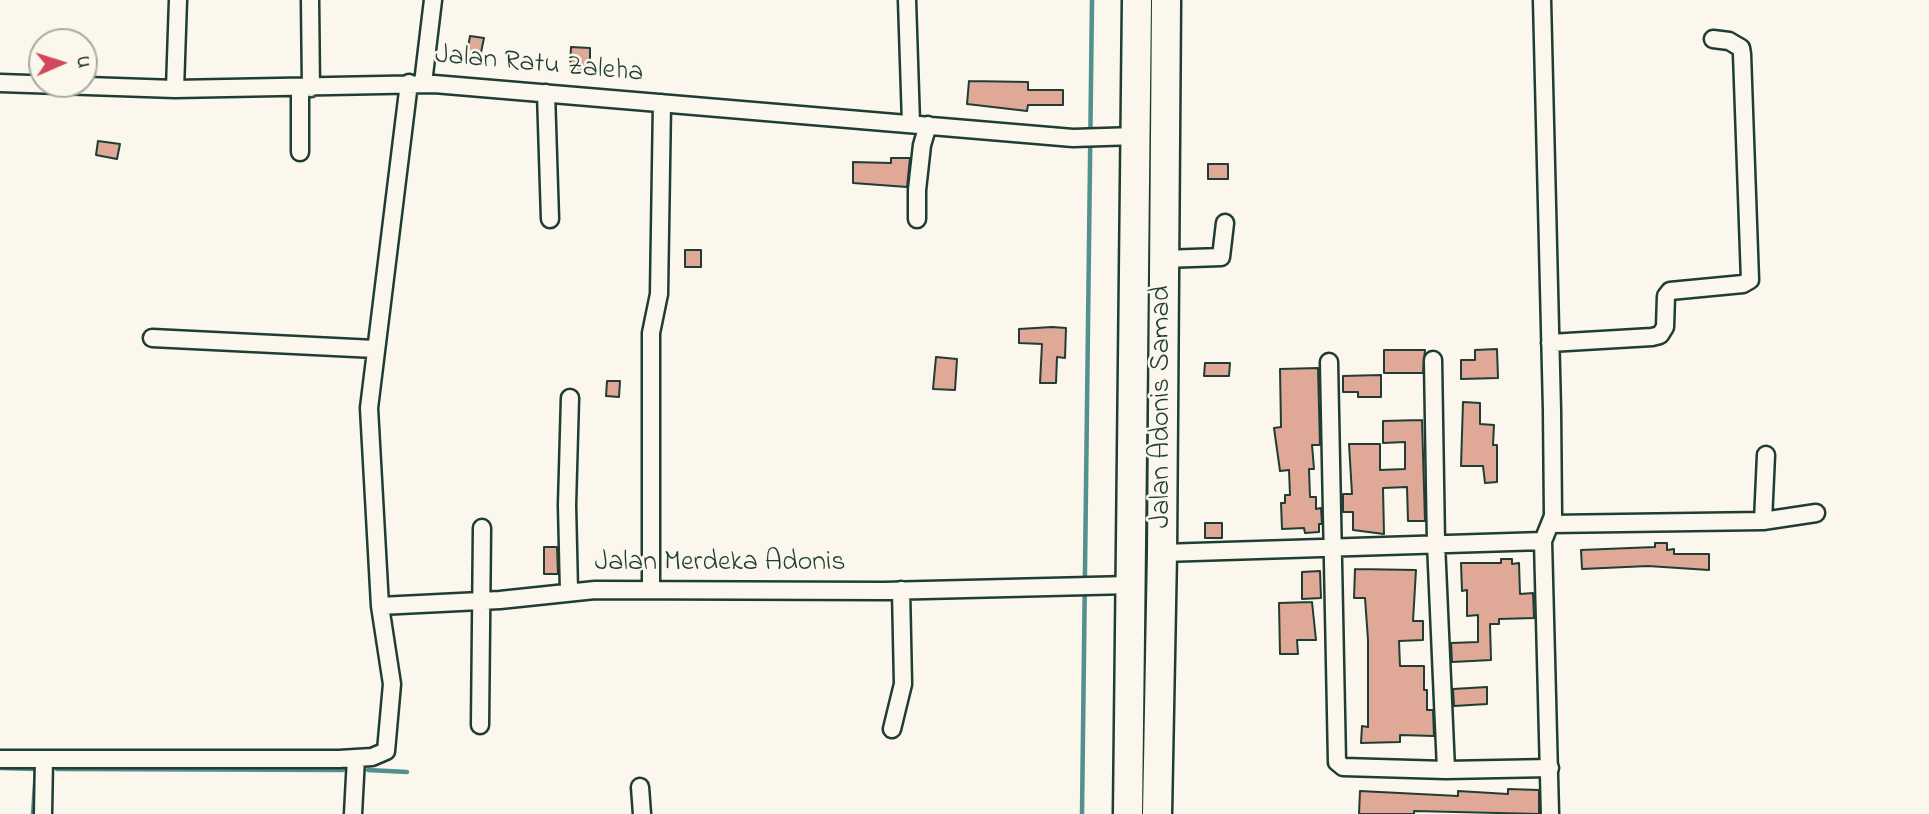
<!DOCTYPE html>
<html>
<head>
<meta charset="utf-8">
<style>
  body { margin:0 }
  #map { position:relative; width:1929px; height:814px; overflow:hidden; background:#fbf7ec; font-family:"Indie Flower",sans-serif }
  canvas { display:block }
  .north { position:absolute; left:28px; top:28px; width:70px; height:70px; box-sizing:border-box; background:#fbf7ec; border:2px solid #a3ada2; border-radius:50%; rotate:87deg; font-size:19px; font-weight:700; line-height:28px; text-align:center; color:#1f3d34 }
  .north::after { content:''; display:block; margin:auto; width:24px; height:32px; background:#d1495b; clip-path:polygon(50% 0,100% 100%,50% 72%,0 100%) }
</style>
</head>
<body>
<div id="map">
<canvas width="1929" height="814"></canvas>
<div class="north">U</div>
</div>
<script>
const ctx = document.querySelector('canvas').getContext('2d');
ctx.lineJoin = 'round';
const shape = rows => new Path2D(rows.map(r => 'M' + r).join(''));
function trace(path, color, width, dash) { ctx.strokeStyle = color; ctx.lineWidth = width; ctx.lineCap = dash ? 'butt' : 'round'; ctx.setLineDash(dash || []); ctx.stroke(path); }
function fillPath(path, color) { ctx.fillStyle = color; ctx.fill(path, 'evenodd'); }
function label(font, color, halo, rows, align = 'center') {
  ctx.font = font + ' "Indie Flower",sans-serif'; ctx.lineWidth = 5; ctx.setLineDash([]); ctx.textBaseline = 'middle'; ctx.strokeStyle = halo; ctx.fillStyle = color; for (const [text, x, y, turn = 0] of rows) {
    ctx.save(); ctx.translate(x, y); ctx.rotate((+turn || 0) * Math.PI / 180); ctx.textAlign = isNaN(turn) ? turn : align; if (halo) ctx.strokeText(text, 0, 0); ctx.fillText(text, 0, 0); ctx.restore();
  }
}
trace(shape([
  [0,768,36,769],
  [57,769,343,770],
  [368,770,407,772],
  [33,814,36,769],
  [1082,814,1092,0]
]), '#539092', 4.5);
const building = shape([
  [470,36,484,38,479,62,466,59,470,36],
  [571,47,590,48,590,70,570,69,571,47],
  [969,81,1028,82,1028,90,1063,90,1063,105,1028,105,1027,111,967,104,969,81],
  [98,141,120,144,117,159,96,155,98,141],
  [891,158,910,158,907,187,853,183,853,162,891,163,891,158],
  [1208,164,1228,164,1228,179,1208,179,1208,164],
  [685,250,701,250,701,267,685,267,685,250],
  [1052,327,1066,328,1065,358,1057,357,1056,383,1040,383,1042,344,1019,343,1019,329,1052,327],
  [1497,349,1498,378,1461,379,1461,360,1475,360,1475,350,1497,349],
  [1384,350,1425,350,1423,373,1384,373,1384,350],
  [936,357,957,359,955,390,933,389,936,357],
  [1205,363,1230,363,1229,376,1204,376,1205,363],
  [1318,368,1320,445,1312,445,1314,469,1309,469,1310,497,1316,497,1316,509,1321,508,1322,524,1319,524,1319,532,1305,533,1304,528,1282,529,1281,503,1285,503,1285,495,1290,495,1289,470,1280,471,1274,428,1281,427,1280,369,1318,368],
  [1381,375,1381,397,1358,397,1358,392,1343,392,1343,376,1381,375],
  [607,381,620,381,619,397,606,396,607,381],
  [1463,402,1480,403,1480,424,1494,425,1493,445,1497,445,1497,482,1485,483,1483,466,1461,466,1463,402],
  [1422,420,1425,521,1408,521,1407,487,1383,488,1384,534,1353,530,1353,512,1343,512,1343,494,1352,494,1349,444,1380,444,1380,470,1405,469,1405,442,1383,443,1383,421,1422,420],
  [1205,523,1222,523,1222,538,1205,538,1205,523],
  [1655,543,1667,543,1667,550,1674,549,1674,554,1709,554,1709,570,1648,566,1582,569,1581,550,1655,547,1655,543],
  [544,547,557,547,558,574,544,574,544,547],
  [1501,559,1512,559,1512,564,1519,563,1520,594,1533,593,1534,618,1499,619,1499,624,1490,624,1491,660,1452,662,1451,643,1478,642,1478,615,1467,616,1467,590,1462,591,1461,563,1501,563,1501,559],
  [1355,569,1416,570,1413,621,1423,621,1423,640,1399,641,1400,666,1424,666,1424,690,1427,690,1427,710,1433,710,1434,736,1400,735,1400,742,1361,743,1362,726,1368,727,1368,640,1365,598,1354,598,1355,569],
  [1320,571,1321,598,1302,599,1302,572,1320,571],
  [1312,602,1316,640,1297,640,1298,654,1280,654,1279,603,1312,602],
  [1487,687,1487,704,1454,706,1453,689,1487,687],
  [1508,789,1539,790,1539,814,1414,811,1414,814,1359,814,1360,791,1458,796,1458,791,1508,794,1508,789]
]);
fillPath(building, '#dfa897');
trace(building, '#1f3d34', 2);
const street = shape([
  [310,0,311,88],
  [907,0,911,123],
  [1542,0,1552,410,1553,516,1543,541,1550,814],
  [0,83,175,89,434,84,1073,138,1136,136],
  [423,83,433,0],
  [300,88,300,152],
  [175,89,178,0],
  [546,93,550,219],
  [917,219,917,190,922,145,928,125],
  [1163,259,1221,257,1225,223],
  [152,338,375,349],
  [1550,343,1652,337,1660,335,1665,327,1666,296,1670,291,1743,284,1750,280,1742,54,1741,48,1729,41,1713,39],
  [1433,360,1436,543,1446,770],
  [1329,362,1337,762,1343,767,1446,770,1550,768],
  [1763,521,1816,513],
  [1551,524,1763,521,1766,455],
  [1162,553,1543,541],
  [651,589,651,333,659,294,662,103],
  [569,591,567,505,570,398],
  [380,606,500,600,595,590,884,591,1130,585],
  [480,725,482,528],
  [892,729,903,684,901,590],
  [0,759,339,759,372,757,386,751,392,684,380,606,369,408,409,83],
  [640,787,642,814],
  [43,814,44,759],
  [353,814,356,758]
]);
const highway = shape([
  [1128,814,1137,0],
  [1157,814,1162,553,1166,0]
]);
trace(street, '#1f3d34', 21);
trace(highway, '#1f3d34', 33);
trace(street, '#fbf7ec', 16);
trace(highway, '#fbf7ec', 28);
label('28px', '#1f3d34', '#fbf7ec', [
  ["Jalan Ratu Zaleha",539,66,5],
  ["Jalan Adonis Samad",1163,407,-90],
  ["Jalan Merdeka Adonis",720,564]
]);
</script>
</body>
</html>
